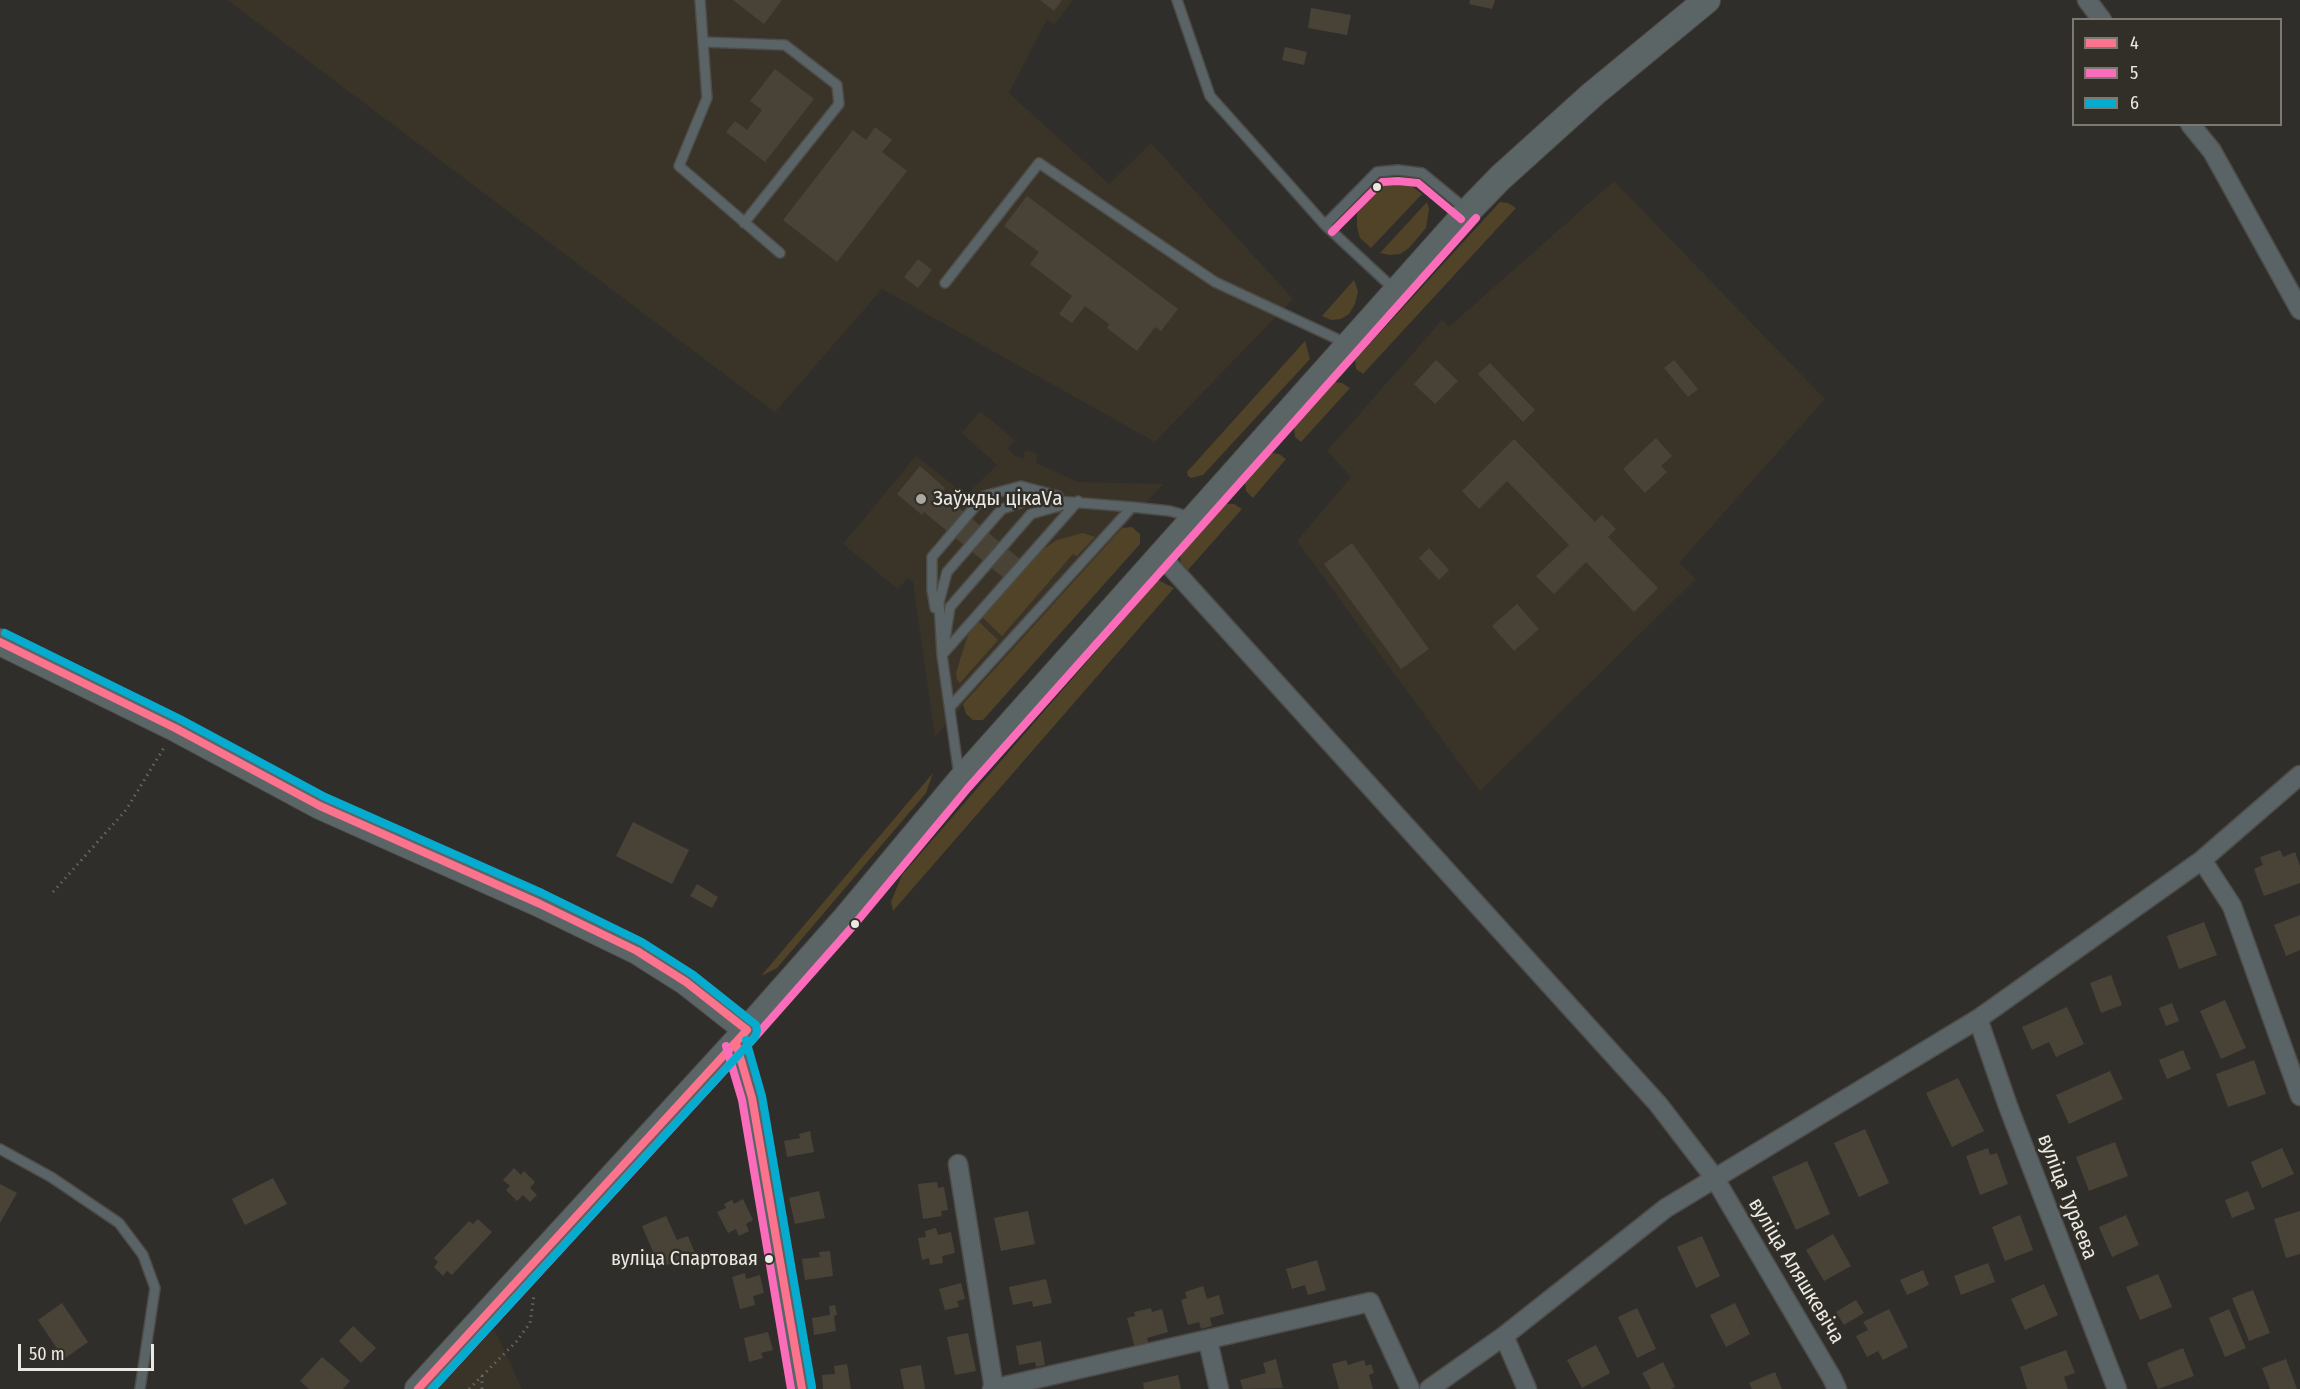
<!DOCTYPE html>
<html>
<head>
<meta charset="utf-8">
<style>
  body { margin:0 }
  #map { position:relative; width:2300px; height:1389px; overflow:hidden; background:#302e2a; font-family:"Fira Sans Condensed",sans-serif }
  canvas { display:block }
  .legend { position:absolute; left:2072px; top:18px; width:210px; height:108px; box-sizing:border-box; background:#322f28; border:2px solid #7c7973; margin:0; padding:8px 10px; list-style:none; font-size:18px; color:#ebe9e4 }
  .legend li { display:flex; align-items:center; gap:12px; height:30px }
  .legend b { width:30px; border:2px solid #7c7973 }
  .scale { position:absolute; left:18px; top:1344px; width:136px; height:27px; box-sizing:border-box; border:3px solid #ebe9e4; border-top:0; padding-left:8px; font-size:18px; line-height:21px; white-space:nowrap; color:#ebe9e4; -webkit-text-stroke:4px #322f28; paint-order:stroke }
</style>
</head>
<body>
<div id="map">
<canvas width="2300" height="1389"></canvas>
<ul class="legend">
<li><b style="height:8px;background:#fc738d"></b>4</li>
<li><b style="height:8px;background:#fb6dba"></b>5</li>
<li><b style="height:8px;background:#06acd0"></b>6</li>
</ul>
<div class="scale">50 m</div>
</div>
<script>
const ctx = document.querySelector('canvas').getContext('2d');
ctx.lineJoin = 'round';
function fillPath(path, color) { ctx.fillStyle = color; ctx.fill(path, 'evenodd'); }
const shape = rows => new Path2D(rows.map(r => 'M' + r).join(''));
function trace(path, color, width, dash) { ctx.strokeStyle = color; ctx.lineWidth = width; ctx.lineCap = dash ? 'butt' : 'round'; ctx.setLineDash(dash || []); ctx.stroke(path); }
function label(font, color, halo, rows, align = 'center') {
  ctx.font = font + ' "Fira Sans Condensed",sans-serif'; ctx.lineWidth = 5; ctx.setLineDash([]); ctx.textBaseline = 'middle'; ctx.strokeStyle = halo; ctx.fillStyle = color; for (const [text, x, y, turn = 0] of rows) {
    ctx.save(); ctx.translate(x, y); ctx.rotate((+turn || 0) * Math.PI / 180); ctx.textAlign = isNaN(turn) ? turn : align; if (halo) ctx.strokeText(text, 0, 0); ctx.fillText(text, 0, 0); ctx.restore();
  }
}
fillPath(shape([
  [227,0,1073,0,1054,25,1047,19,1009,93,1109,184,1151,143,1293,299,1155,442,882,289,775,412],
  [1614,181,1825,399,1679,563,1696,579,1480,791,1297,541,1351,477,1327,451,1442,320,1449,327],
  [980,411,1015,440,1008,449,1017,457,1023,459,1025,450,1038,454,1036,463,1078,482,1163,484,935,737,913,582,908,578,898,589,843,544,916,456,966,495,997,465,962,433],
  [494,1328,522,1389,437,1389]
]), '#3a3328');
fillPath(shape([
  [1399,181,1409,184,1422,194,1371,248,1360,238,1357,227,1357,214,1363,202,1376,188,1386,182],
  [1427,202,1429,209,1426,228,1409,248,1400,254,1390,255,1380,253],
  [1500,202,1508,203,1516,208,1363,374,1356,369,1355,360],
  [1354,280,1358,291,1355,304,1349,314,1341,319,1331,320,1322,316],
  [1305,341,1310,359,1203,475,1191,478,1188,476,1187,472],
  [1335,382,1342,383,1350,388,1301,442,1295,437,1294,427],
  [1271,453,1279,454,1286,459,1253,498,1246,491,1245,483],
  [1226,504,1234,504,1242,509,1188,570,1181,563,1180,555],
  [1132,527,1140,534,1140,544,983,720,973,720,966,714,963,704,1122,528],
  [1083,533,1095,537,1077,556,1073,554,1002,636,982,617,1040,551,1057,540],
  [1158,580,1174,588,893,911,891,902,902,875],
  [978,621,998,640,960,683,957,680,956,673,960,660,968,635],
  [933,773,926,793,777,968,761,976]
]), '#514327');
fillPath(shape([
  [733,0,782,0,764,24],
  [1040,0,1062,0,1054,11],
  [1470,0,1495,0,1492,9,1469,4],
  [1311,8,1351,15,1347,35,1308,28],
  [1285,47,1307,52,1304,65,1282,60],
  [775,69,814,99,765,162,726,132,735,121,747,130,762,110,750,101],
  [875,127,892,140,882,152,907,171,837,262,783,220,853,130,866,140],
  [1027,196,1178,309,1161,331,1155,327,1137,351,1107,328,1109,324,1085,306,1072,323,1059,314,1072,296,1030,264,1039,252,1004,226],
  [918,259,932,270,918,288,904,277],
  [1436,360,1458,381,1435,404,1414,384],
  [1674,360,1698,389,1688,397,1664,368],
  [1490,363,1535,410,1523,422,1478,374],
  [1656,438,1672,456,1661,466,1667,472,1645,493,1623,469],
  [1514,439,1595,522,1602,515,1616,529,1608,537,1658,588,1634,612,1586,562,1554,594,1536,576,1569,545,1507,481,1479,509,1462,491],
  [920,466,945,488,941,493,1021,560,1005,579,924,512,922,515,897,494],
  [1352,543,1429,649,1401,669,1324,564],
  [1429,548,1449,570,1439,580,1419,558],
  [1517,604,1539,629,1514,651,1492,626],
  [633,822,689,850,672,884,616,856],
  [2280,850,2283,857,2295,852,2300,866,2300,883,2264,896,2254,869,2263,865,2260,857],
  [697,884,718,897,712,908,690,896],
  [2300,915,2300,950,2286,956,2274,925],
  [2204,922,2217,955,2179,969,2167,936],
  [2111,975,2122,1005,2101,1013,2090,983],
  [2225,1000,2246,1048,2221,1059,2200,1011],
  [2172,1003,2179,1021,2166,1026,2159,1008],
  [2067,1007,2084,1044,2056,1057,2049,1042,2032,1050,2022,1027],
  [2183,1050,2191,1069,2167,1079,2159,1060],
  [2254,1060,2266,1094,2228,1107,2216,1074],
  [2110,1071,2123,1099,2069,1124,2056,1095],
  [1958,1078,1984,1131,1952,1147,1926,1093],
  [1865,1129,1889,1183,1859,1197,1834,1143],
  [810,1131,814,1152,787,1157,784,1141,800,1138,799,1134],
  [2115,1142,2128,1176,2089,1191,2076,1157],
  [1988,1148,1990,1155,1997,1153,2008,1184,1980,1195,1966,1156],
  [2282,1148,2294,1174,2262,1188,2251,1162],
  [1807,1161,1830,1214,1796,1230,1772,1177],
  [514,1168,521,1175,524,1171,535,1182,530,1188,537,1195,530,1202,523,1195,517,1201,506,1190,510,1186,503,1180],
  [273,1178,287,1204,245,1225,232,1199],
  [937,1182,938,1188,944,1187,948,1210,941,1211,942,1216,923,1219,918,1184],
  [0,1184,17,1193,0,1223],
  [819,1191,825,1218,795,1224,789,1198],
  [2248,1191,2255,1209,2232,1218,2225,1200],
  [743,1199,753,1220,746,1224,749,1231,739,1236,736,1229,728,1233,717,1212,726,1208,724,1204,732,1200,734,1204],
  [1028,1211,1035,1244,1001,1251,994,1218],
  [2300,1211,2300,1254,2286,1258,2274,1219],
  [2020,1215,2033,1250,2005,1261,1992,1227],
  [2126,1215,2139,1245,2112,1257,2099,1227],
  [666,1216,677,1240,688,1236,695,1253,660,1268,642,1226],
  [478,1219,492,1232,452,1275,447,1271,443,1276,434,1267,438,1262,434,1258,469,1221,473,1224],
  [936,1228,938,1235,951,1232,955,1253,942,1256,943,1263,930,1265,929,1258,922,1260,918,1238,926,1237,925,1231],
  [1833,1234,1851,1266,1824,1281,1806,1250],
  [1702,1236,1720,1276,1696,1288,1677,1247],
  [830,1251,833,1276,805,1280,802,1259,820,1257,819,1252],
  [1317,1260,1326,1290,1308,1295,1305,1285,1292,1289,1286,1269],
  [1988,1263,1995,1282,1961,1295,1954,1276],
  [1923,1270,1929,1285,1907,1295,1900,1280],
  [745,1273,746,1279,760,1275,764,1293,753,1296,755,1305,740,1309,732,1277],
  [2158,1274,2172,1307,2140,1320,2126,1287],
  [1046,1279,1052,1303,1033,1307,1032,1301,1013,1305,1009,1287],
  [961,1283,965,1299,957,1301,959,1307,945,1310,939,1289],
  [2044,1284,2058,1315,2025,1330,2011,1299],
  [1203,1286,1207,1299,1219,1295,1224,1314,1210,1318,1212,1326,1201,1329,1199,1322,1188,1325,1181,1300,1187,1298,1185,1292],
  [2253,1290,2270,1333,2249,1341,2232,1298],
  [1856,1300,1864,1313,1844,1325,1836,1312],
  [62,1303,88,1342,64,1359,38,1320],
  [1735,1303,1750,1334,1726,1347,1710,1315],
  [835,1305,837,1315,834,1316,836,1331,814,1335,812,1318,830,1315,829,1306],
  [1151,1308,1152,1312,1162,1309,1168,1332,1147,1338,1149,1345,1135,1348,1127,1318,1135,1316,1134,1312],
  [1637,1308,1656,1349,1637,1358,1618,1317],
  [1889,1309,1908,1347,1883,1360,1878,1351,1867,1357,1856,1336,1868,1330,1863,1322],
  [2229,1309,2246,1348,2225,1357,2209,1318],
  [353,1326,376,1348,361,1363,339,1341],
  [768,1332,773,1350,761,1353,763,1358,749,1362,744,1338],
  [968,1333,976,1371,955,1375,947,1337],
  [1041,1341,1045,1365,1036,1367,1035,1362,1019,1365,1016,1346],
  [1596,1345,1610,1373,1582,1388,1567,1360],
  [2183,1348,2194,1376,2158,1389,2147,1363],
  [2066,1350,2075,1373,2064,1377,2068,1389,2027,1389,2020,1367],
  [322,1357,350,1381,343,1389,309,1389,300,1381],
  [1276,1359,1283,1388,1243,1389,1240,1380,1266,1373,1263,1363],
  [2286,1359,2297,1389,2270,1389,2262,1368],
  [1346,1360,1348,1365,1364,1360,1366,1366,1371,1364,1374,1373,1369,1375,1373,1389,1339,1389,1332,1364],
  [1663,1362,1675,1387,1671,1389,1651,1389,1642,1373],
  [847,1364,851,1389,823,1389,822,1375,835,1374,834,1366],
  [921,1365,925,1389,904,1389,900,1369],
  [1775,1372,1782,1389,1752,1389,1749,1383],
  [1178,1375,1181,1389,1144,1389,1143,1383]
]), '#494337');
const lane = shape([
  [700,0,707,98,679,166,780,253],
  [1177,0,1210,96,1325,225,1395,290],
  [703,42,785,45,837,85,839,104,744,223],
  [1325,225,1377,172,1398,170,1422,173,1467,210],
  [945,283,1039,163,1215,282,1348,344],
  [935,608,932,590,932,557,984,496,1021,486,1058,496],
  [945,639,950,607,1031,514,1070,503],
  [942,655,1078,501],
  [950,707,1132,507],
  [959,775,942,655,939,602,947,572,1002,509,1032,499,1132,507,1170,511,1191,517],
  [0,1149,51,1177,119,1223,143,1255,155,1288,140,1389]
]);
const street = shape([
  [2087,0,2102,20],
  [2190,124,2212,151,2300,310],
  [1161,556,1658,1104,1714,1177,1832,1378,1837,1389],
  [2202,860,2232,906,2300,1096],
  [1978,1019,2008,1106,2117,1389],
  [736,1043,752,1098,802,1389],
  [958,1164,994,1389],
  [1504,1336,1527,1389],
  [1208,1341,1219,1389],
  [992,1389,1370,1302,1410,1389],
  [1429,1389,1504,1336,1666,1208,1978,1019,2202,860,2300,775]
]);
const secondary = shape([
  [0,642,175,728,320,806,538,903,637,951,686,982,747,1030],
  [418,1389,747,1030,846,918,960,781,1468,211,1500,178,1593,94,1707,0]
]);
trace(lane, '#4d4c49', 12);
trace(street, '#4d4c49', 21);
trace(secondary, '#4d4c49', 28);
trace(shape([
  [53,892,126,810,165,746],
  [482,1376,516,1342,530,1323,534,1295],
  [469,1389,482,1376,482,1389]
]), '#636766', 3, [1.5, 4.5]);
trace(lane, '#5a6466', 9);
trace(street, '#5a6466', 18);
trace(secondary, '#5c6566', 26);
trace(shape([
  [0,642,175,728,320,806,538,903,637,951,686,982,747,1030],
  [736,1043,752,1098,802,1389],
  [418,1389,747,1030]
]), '#fc738d', 8);
trace(shape([
  [1332,232,1382,182,1398,181,1418,183,1461,219],
  [726,1046,742,1100,791,1389],
  [432,1389,755,1037,854,925,968,788,1476,218]
]), '#fb6dba', 8);
trace(shape([
  [5,633,180,719,325,797,542,893,642,942,692,974,756,1025,757,1031,755,1037,432,1389],
  [746,1040,762,1096,812,1387]
]), '#06acd0', 8);
for (const [x, y, r, color] of [
  [1377,187,5,"#ebe9e4"],
  [921,499,6,"#aaa8a3"],
  [855,924,5,"#ebe9e4"],
  [769,1259,5,"#ebe9e4"]
]) { const dot = new Path2D(); dot.arc(x, y, r, 0, 2 * Math.PI); ctx.fillStyle = color; ctx.fill(dot); trace(dot, '#322f28', 2); }
label('20px', '#ebe9e4', '#322f28', [
  ["вуліца Спартовая",758,1259]
], 'right');
label('21px', '#ebe9e4', '#322f28', [
  ["Заўжды цікаVа",933,499]
], 'left');
label('21px', '#ebe9e4', '#322f28', [
  ["вуліца Тураева",2067,1197,69],
  ["вуліца Аляшкевіча",1796,1271,59]
]);
</script>
</body>
</html>
